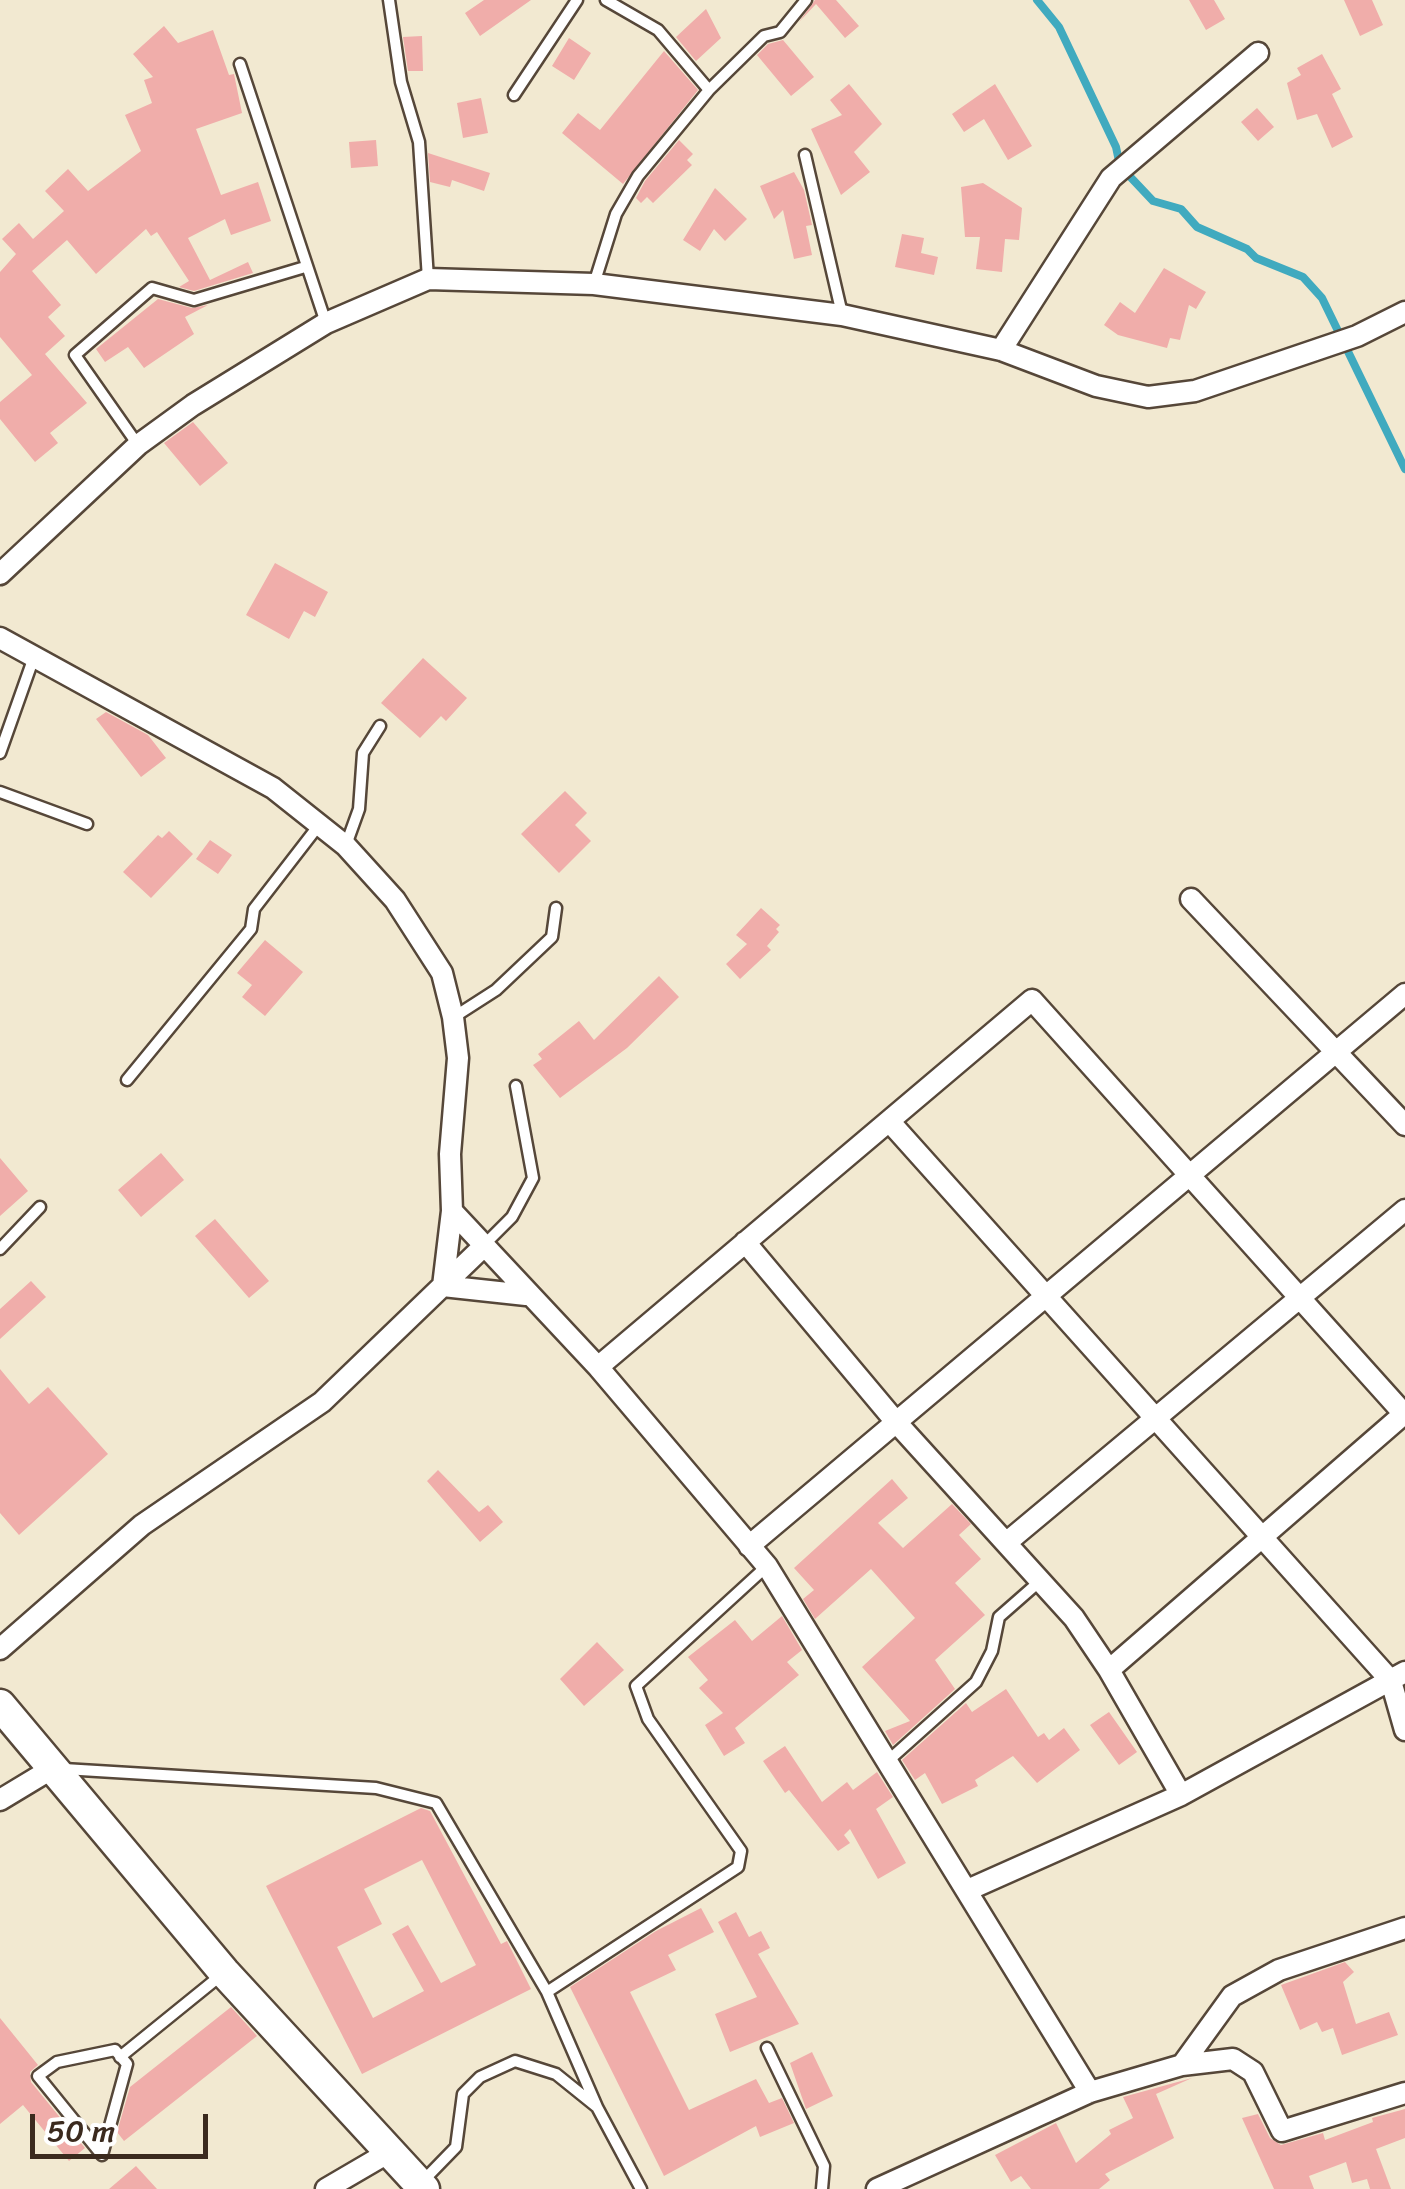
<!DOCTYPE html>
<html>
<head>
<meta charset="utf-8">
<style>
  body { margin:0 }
  #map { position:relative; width:1405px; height:2189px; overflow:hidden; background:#f2e9d1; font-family:Sriracha,sans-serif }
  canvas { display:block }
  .scale { position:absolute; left:30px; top:2114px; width:178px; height:45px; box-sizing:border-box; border:5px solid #3b2a1e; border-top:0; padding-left:12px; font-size:30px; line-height:35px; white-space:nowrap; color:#3b2a1e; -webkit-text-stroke:8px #fff; paint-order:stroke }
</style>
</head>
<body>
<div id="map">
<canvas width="1405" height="2189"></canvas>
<div class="scale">50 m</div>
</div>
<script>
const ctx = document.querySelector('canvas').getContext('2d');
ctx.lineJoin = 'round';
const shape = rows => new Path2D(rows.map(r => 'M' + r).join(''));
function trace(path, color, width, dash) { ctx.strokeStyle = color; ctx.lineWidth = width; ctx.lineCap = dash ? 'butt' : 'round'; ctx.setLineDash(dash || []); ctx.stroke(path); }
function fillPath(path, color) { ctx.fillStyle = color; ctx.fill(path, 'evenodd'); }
trace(shape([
  [1037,0,1059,27,1116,147,1120,166,1153,201,1181,209,1197,227,1247,249,1256,258,1303,277,1322,298,1405,469]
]), '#40aabf', 8);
fillPath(shape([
  [484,0,531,0,480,36,465,13],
  [815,0,836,0,859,26,845,38,816,4,799,22],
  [1189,0,1214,0,1225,19,1206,30],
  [1344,0,1372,0,1383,25,1360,36],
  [706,9,721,38,696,61,676,37],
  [164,26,178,43,213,30,229,75,234,74,242,113,196,129,221,195,258,182,271,221,231,235,225,219,188,238,210,280,248,262,253,273,194,291,179,287,189,281,157,232,151,236,146,229,96,274,67,240,32,271,61,305,48,317,65,336,45,354,87,403,50,433,58,443,35,462,0,419,0,402,32,375,0,337,0,272,16,254,2,239,19,223,33,239,64,211,45,191,68,169,88,191,141,151,125,115,152,103,144,80,153,77,133,54],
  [422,36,423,71,408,71,403,37],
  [569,38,591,53,574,80,552,66],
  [783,40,814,77,791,96,757,55,768,44],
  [664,51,698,90,623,184,562,133,578,113,600,130],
  [1322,54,1341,89,1332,94,1353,137,1332,148,1317,114,1297,120,1287,83,1301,75,1297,68],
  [849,84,882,124,854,152,870,172,841,195,811,129,842,115,830,100],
  [995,84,1032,146,1008,160,984,119,964,132,952,114],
  [481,98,488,133,463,138,457,103],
  [1257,108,1274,127,1258,141,1241,122],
  [376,140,378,166,351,168,349,142],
  [679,140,693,154,687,160,692,165,653,203,647,197,641,203,636,198,645,181],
  [428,153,490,173,484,191,452,180,450,187,430,182],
  [794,172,804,190,812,225,806,226,812,255,794,259,783,210,774,219,760,186],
  [983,183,1022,208,1019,240,1005,239,1002,272,976,269,980,237,965,237,961,187],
  [715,188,747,219,725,241,714,229,700,251,683,240],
  [902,234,924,238,921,253,938,257,934,275,895,267],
  [1164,268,1206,292,1196,309,1189,305,1180,340,1170,338,1167,348,1118,335,1104,325,1120,302,1135,313],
  [158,299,192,308,208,305,185,317,194,334,144,368,128,347,105,362,96,349],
  [193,422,228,463,200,486,164,443],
  [275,563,328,592,315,617,304,611,289,639,246,615],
  [423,658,467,698,446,721,441,716,420,738,381,703],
  [106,712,148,735,166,758,141,777,96,719],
  [565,791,587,813,575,825,591,841,559,873,521,834],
  [169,831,193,854,151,898,123,872,158,835,162,838],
  [210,840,232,855,218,874,196,859],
  [761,908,780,925,776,929,779,932,767,946,771,950,740,979,726,964,747,944,736,935],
  [265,940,303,972,265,1016,242,997,252,985,237,973],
  [659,976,679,997,627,1048,560,1098,533,1065,542,1059,538,1054,579,1021,594,1040],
  [161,1153,184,1180,141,1217,118,1190],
  [0,1158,28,1191,0,1216],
  [215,1219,269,1281,249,1298,195,1236],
  [31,1281,46,1297,0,1339,0,1309],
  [0,1369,29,1404,48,1387,108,1454,19,1535,0,1513],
  [438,1470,479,1512,488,1505,503,1522,480,1542,427,1481],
  [892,1479,908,1498,878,1523,903,1548,952,1504,971,1524,959,1535,981,1559,955,1583,985,1615,935,1660,955,1689,893,1745,885,1731,910,1721,862,1667,915,1618,871,1569,815,1619,803,1599,814,1590,794,1568],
  [782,1616,802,1650,787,1662,799,1675,735,1728,745,1743,724,1756,705,1725,723,1713,699,1688,708,1680,688,1657,735,1620,752,1641],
  [597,1642,624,1670,584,1706,560,1679],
  [1006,1689,1038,1737,1044,1733,1049,1740,1064,1728,1080,1750,1037,1783,1013,1756,975,1780,978,1786,942,1804,925,1773,915,1780,902,1760,966,1703,972,1712],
  [1109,1712,1137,1752,1119,1765,1090,1725],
  [785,1746,822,1802,847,1782,853,1790,877,1772,893,1797,876,1809,906,1863,878,1879,850,1829,844,1835,850,1843,838,1851,789,1790,785,1793,763,1761],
  [421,1808,430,1811,501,1944,507,1941,531,1989,362,2074,266,1886],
  [422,1860,476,1965,441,1983,408,1925,392,1934,424,1991,373,2018,337,1947,382,1924,364,1889],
  [701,1908,714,1932,668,1955,676,1970,630,1992,689,2110,756,2079,769,2103,782,2098,794,2123,760,2137,756,2126,664,2176,570,1987,656,1931],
  [736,1912,749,1937,761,1931,770,1948,758,1954,799,2024,730,2052,715,2014,757,1997,718,1922],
  [1345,1962,1354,1972,1343,1982,1356,2024,1389,2012,1398,2035,1342,2055,1333,2028,1322,2032,1317,2022,1300,2030,1281,1985],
  [231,2007,257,2036,124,2141,117,2132,130,2087],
  [0,2018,38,2065,30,2072,31,2082,85,2148,69,2161,23,2105,0,2124],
  [812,2052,833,2096,806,2109,790,2063],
  [1192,2078,1156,2094,1174,2138,1105,2174,1110,2180,1099,2189,1031,2189,1021,2176,1011,2182,995,2155,1056,2123,1076,2163,1111,2134,1109,2130,1133,2118,1123,2097],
  [1405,2109,1405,2138,1376,2149,1391,2189,1370,2189,1367,2179,1352,2183,1346,2162,1309,2176,1314,2189,1274,2189,1242,2118,1258,2114,1270,2138,1281,2145,1323,2133,1325,2140,1373,2122,1372,2118],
  [136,2166,157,2189,109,2189]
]), '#f0adaa');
const lane = shape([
  [389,0,401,82,419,142,428,279],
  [606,0,658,30,709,90],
  [240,64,326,323],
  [514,95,577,0],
  [805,155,842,314],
  [594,284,616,214,638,176,709,90,764,36,780,32,806,0],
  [138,445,75,355,152,288,194,300,305,267],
  [0,753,34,657],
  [0,792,87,824],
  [346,845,359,809,363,753,380,726],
  [454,1017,496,990,552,937,556,908],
  [127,1080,251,929,254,909,319,825],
  [483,1246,512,1217,533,1178,516,1086],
  [0,1249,40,1207],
  [889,1760,976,1682,992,1651,999,1617,1040,1581],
  [64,1769,376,1788,436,1803,547,1992,597,2107],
  [547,1992,738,1867,741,1851,648,1719,636,1686,767,1566],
  [767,2048,824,2166,822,2189],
  [115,2050,127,2064,102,2155,38,2076,57,2062,115,2050],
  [120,2057,220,1976],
  [422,2182,456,2147,463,2094,480,2077,515,2061,556,2074,597,2107,641,2189]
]);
const street = shape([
  [1001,350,1111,178,1258,53],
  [0,574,138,445,193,405,326,323,428,279,594,284,842,315,1001,350,1096,386,1148,397,1195,391,1357,336,1405,312],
  [0,638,273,788,346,846,395,900,442,973,453,1017,458,1058,450,1154,452,1211,598,1367,767,1566,1090,2092],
  [1191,899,1405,1125],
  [889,1121,1391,1681,1405,1730],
  [452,1211,443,1286,526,1295],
  [745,1242,896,1422,1074,1618,1109,1670,1181,1795],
  [598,1367,1032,1000,1405,1415],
  [1006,1543,1405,1210],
  [749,1546,1405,994],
  [0,1649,142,1525,322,1402,483,1247],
  [1109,1670,1405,1413],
  [0,1800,53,1768],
  [970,1889,1181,1795,1405,1672],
  [1182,2065,1233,2059,1253,2072,1282,2131,1405,2093],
  [326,2189,391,2151],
  [877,2189,1090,2092,1182,2065,1232,1996,1279,1970,1405,1928]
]);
const secondary = shape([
  [0,1705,224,1972,424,2189]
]);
trace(lane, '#564739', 15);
trace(street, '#564739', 25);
trace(secondary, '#564739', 35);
trace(lane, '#fff', 10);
trace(street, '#fff', 20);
trace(secondary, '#fff', 30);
</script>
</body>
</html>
